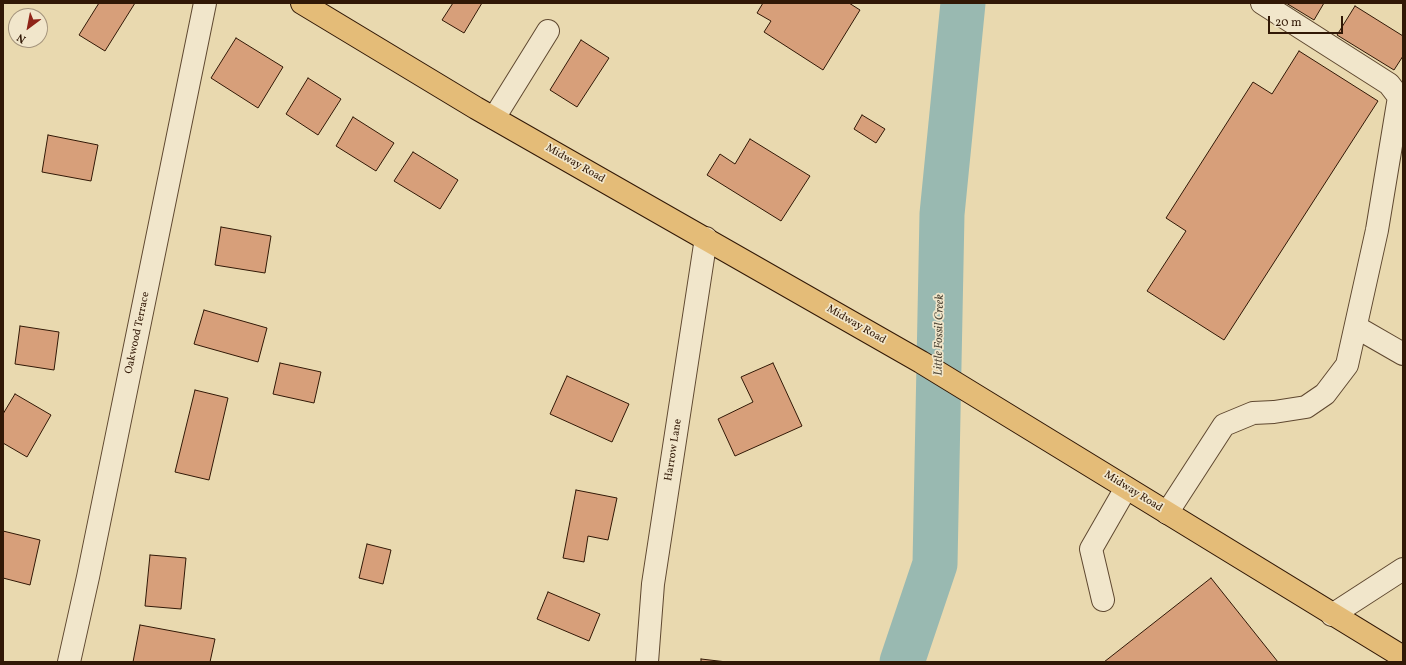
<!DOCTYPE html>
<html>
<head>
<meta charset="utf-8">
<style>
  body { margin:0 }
  #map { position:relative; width:1406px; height:665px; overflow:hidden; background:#e9d9af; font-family:Vollkorn,serif }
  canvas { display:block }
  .frame { position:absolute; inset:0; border:4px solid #311806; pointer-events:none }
  .north { position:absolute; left:8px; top:8px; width:40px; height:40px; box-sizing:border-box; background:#f1e6cb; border:1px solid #a4947c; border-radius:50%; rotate:212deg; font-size:11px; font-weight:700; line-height:16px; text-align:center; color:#311806 }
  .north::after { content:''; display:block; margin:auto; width:14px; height:18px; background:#8f2418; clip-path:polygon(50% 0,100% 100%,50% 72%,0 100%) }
  .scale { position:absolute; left:1268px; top:16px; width:75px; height:18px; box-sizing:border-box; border:2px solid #311806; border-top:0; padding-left:5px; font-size:12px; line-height:14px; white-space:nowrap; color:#311806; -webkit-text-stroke:3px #f1e6cb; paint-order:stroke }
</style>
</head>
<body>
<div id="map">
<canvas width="1406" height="665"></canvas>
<div class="frame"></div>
<div class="north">N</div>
<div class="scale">20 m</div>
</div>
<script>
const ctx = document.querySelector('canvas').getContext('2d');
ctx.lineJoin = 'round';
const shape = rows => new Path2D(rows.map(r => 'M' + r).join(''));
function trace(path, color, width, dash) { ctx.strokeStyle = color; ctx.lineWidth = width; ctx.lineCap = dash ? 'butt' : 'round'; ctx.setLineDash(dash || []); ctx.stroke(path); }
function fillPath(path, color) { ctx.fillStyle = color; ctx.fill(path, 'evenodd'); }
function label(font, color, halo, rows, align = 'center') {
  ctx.font = font + ' Vollkorn,serif'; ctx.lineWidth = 3.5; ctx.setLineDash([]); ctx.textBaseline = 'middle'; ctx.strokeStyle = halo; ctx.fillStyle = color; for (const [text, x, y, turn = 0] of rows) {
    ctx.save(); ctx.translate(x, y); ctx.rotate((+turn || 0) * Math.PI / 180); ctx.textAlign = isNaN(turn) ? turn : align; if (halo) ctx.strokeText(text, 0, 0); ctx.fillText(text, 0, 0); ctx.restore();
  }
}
trace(shape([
  [902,662,935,564,942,214,963,3]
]), '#99b9b1', 45);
const building = shape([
  [99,3,135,3,105,51,79,35,99,3],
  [453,3,482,3,464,33,442,20,453,3],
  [763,3,849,3,860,10,823,70,764,32,771,21,757,13,763,3],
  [1286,3,1324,3,1314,20,1286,3],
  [1355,6,1403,36,1403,56,1394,70,1337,35,1355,6],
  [236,38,283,67,258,108,211,78,236,38],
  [581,40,609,58,577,107,550,90,581,40],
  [1299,51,1378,101,1224,340,1147,291,1186,231,1166,218,1253,82,1272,94,1299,51],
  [308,78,341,99,318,135,286,114,308,78],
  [862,115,885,129,876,143,854,129,862,115],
  [353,117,394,143,376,171,336,146,353,117],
  [48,135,98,145,91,181,42,172,48,135],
  [750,139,810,176,781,221,707,175,720,154,735,164,750,139],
  [413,152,458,180,440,209,394,181,413,152],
  [221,227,271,236,265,273,215,265,221,227],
  [204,310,267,328,258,362,194,344,204,310],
  [20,326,59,332,54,370,15,364,20,326],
  [280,363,321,372,314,403,273,394,280,363],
  [773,363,802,426,735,456,718,419,753,402,741,377,773,363],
  [567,376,629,404,612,442,550,414,567,376],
  [195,390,228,398,209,480,175,472,195,390],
  [15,394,51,415,27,457,3,443,3,414,15,394],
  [576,490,617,498,608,540,588,536,584,562,563,558,576,490],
  [3,531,40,540,30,585,3,578,3,531],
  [367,544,391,550,383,584,359,578,367,544],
  [150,555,186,558,181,609,145,606,150,555],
  [1211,578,1278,662,1104,662,1211,578],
  [548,592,600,614,589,641,537,619,548,592],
  [140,625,215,639,210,662,133,662,140,625],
  [701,659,727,662,701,662,701,659]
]);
fillPath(building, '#d79f7a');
trace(building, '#311806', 1);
const minor = shape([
  [494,118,548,31],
  [1356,327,1403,354],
  [1167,513,1224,425,1253,413,1274,412,1306,407,1325,394,1347,365,1377,230,1399,97,1389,84,1262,3],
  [1103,600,1091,549,1126,488],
  [1332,615,1403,569],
  [69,662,88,577,205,3],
  [647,662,653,584,706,238]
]);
const major = shape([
  [302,3,476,108,921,362,1403,657]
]);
trace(minor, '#5f4830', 24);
trace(major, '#311806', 24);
trace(minor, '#f1e6cb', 22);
trace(major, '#e4bc78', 22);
label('11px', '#311806', '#f1e6cb', [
  ["Midway Road",575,164,30],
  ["Midway Road",856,325,30],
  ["Oakwood Terrace",138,333,-78],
  ["Harrow Lane",674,450,-81],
  ["Midway Road",1133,492,32]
]);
label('italic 12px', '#504839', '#f1e6cb', [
  ["Little Fossil Creek",940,335,-89]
]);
</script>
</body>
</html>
